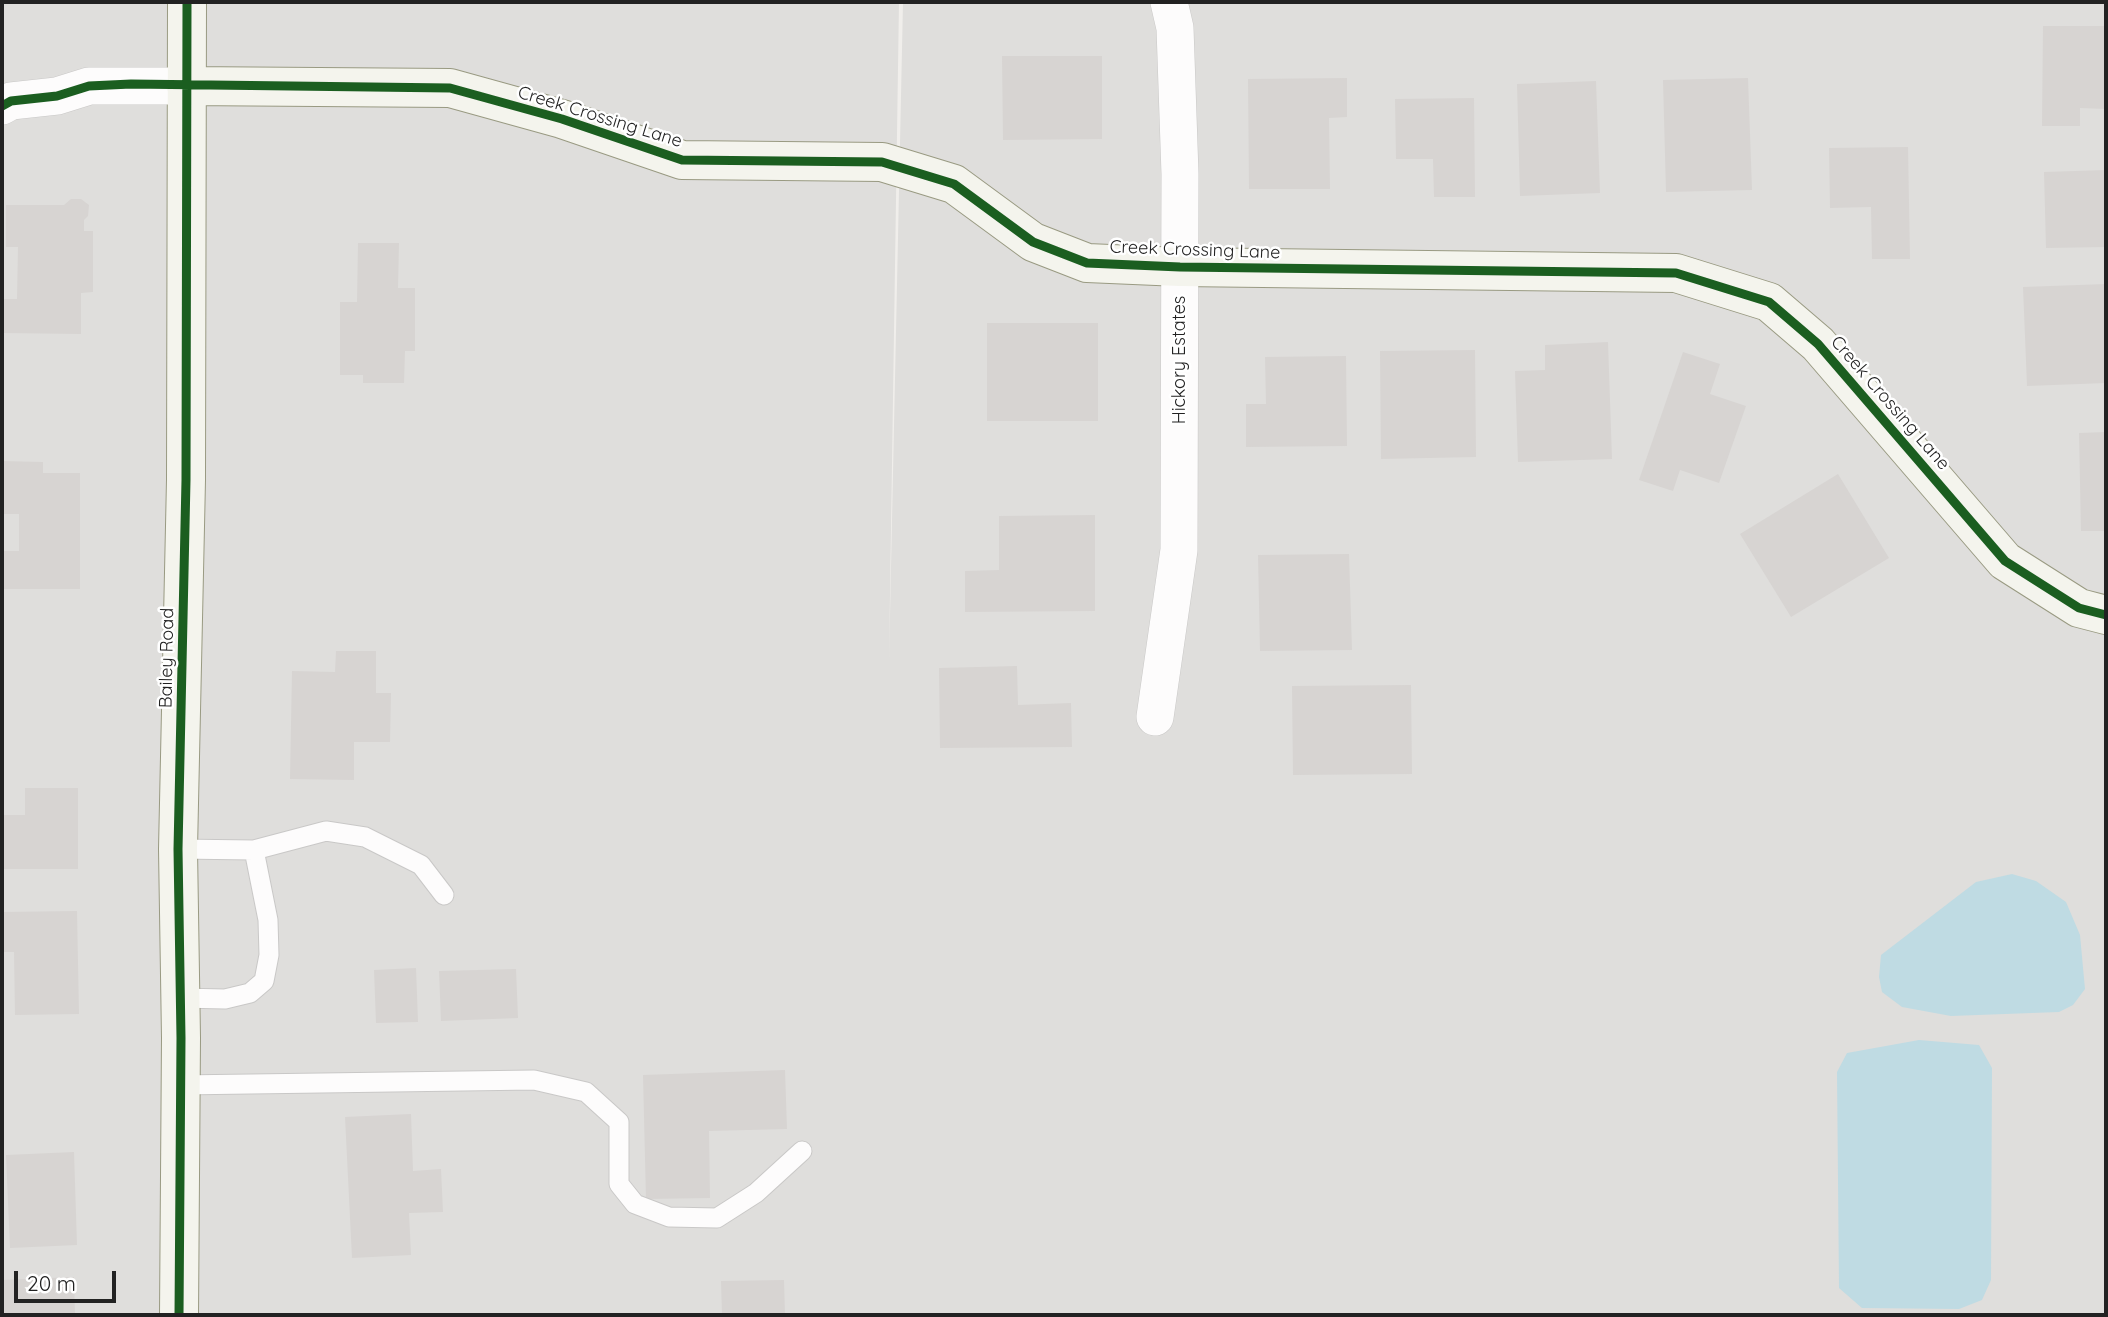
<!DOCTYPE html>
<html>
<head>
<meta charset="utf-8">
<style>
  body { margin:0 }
  #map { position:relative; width:2108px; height:1317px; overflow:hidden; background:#f0eeeb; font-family:Quicksand,sans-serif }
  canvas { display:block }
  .frame { position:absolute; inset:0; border:4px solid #222; pointer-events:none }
  .scale { position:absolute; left:14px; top:1271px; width:102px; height:32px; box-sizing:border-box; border:4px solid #222; border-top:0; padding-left:9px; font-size:21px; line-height:24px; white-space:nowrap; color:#222; -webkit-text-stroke:5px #fff; paint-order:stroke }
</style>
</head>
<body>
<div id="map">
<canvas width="2108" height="1317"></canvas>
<div class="frame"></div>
<div class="scale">20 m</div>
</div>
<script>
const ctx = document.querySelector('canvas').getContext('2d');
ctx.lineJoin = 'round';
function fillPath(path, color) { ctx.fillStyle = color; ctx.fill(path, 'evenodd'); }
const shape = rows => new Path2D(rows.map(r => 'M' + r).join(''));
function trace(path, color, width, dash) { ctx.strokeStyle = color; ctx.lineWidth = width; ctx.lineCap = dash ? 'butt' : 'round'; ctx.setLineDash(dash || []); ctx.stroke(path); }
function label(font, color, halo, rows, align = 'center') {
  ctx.font = font + ' Quicksand,sans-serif'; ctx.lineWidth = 5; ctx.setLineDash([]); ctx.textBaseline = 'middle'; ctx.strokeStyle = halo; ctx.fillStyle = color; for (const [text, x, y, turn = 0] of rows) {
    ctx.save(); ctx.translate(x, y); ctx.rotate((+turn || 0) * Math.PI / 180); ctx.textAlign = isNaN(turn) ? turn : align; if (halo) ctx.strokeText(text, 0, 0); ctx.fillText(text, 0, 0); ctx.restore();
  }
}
fillPath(shape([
  [2,2,899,2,889,661,903,2,2106,2,2106,1315,2,1315]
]), '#dfdedc');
fillPath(shape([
  [2012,874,2036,881,2066,902,2080,935,2085,989,2073,1005,2059,1012,1951,1016,1902,1007,1882,992,1879,977,1881,955,1976,882],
  [1919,1040,1979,1045,1992,1068,1991,1280,1982,1300,1959,1309,1862,1308,1839,1288,1837,1072,1847,1053]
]), '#bfdbe3');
fillPath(shape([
  [2043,26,2106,26,2106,109,2080,108,2080,126,2042,126],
  [1002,56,1102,56,1102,139,1003,140],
  [1347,78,1347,117,1329,118,1330,189,1249,189,1248,79],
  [1748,78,1752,190,1666,192,1663,80],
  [1596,81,1600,193,1520,196,1517,84],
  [1474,98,1475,197,1434,197,1433,159,1396,159,1395,99],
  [1908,147,1910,259,1872,259,1871,207,1830,208,1829,148],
  [2106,170,2106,247,2046,248,2044,172],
  [71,199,81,199,89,205,88,216,84,220,84,231,93,231,93,292,81,293,81,334,2,333,2,299,17,299,18,247,6,247,6,205,64,205],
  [358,243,399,243,398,288,415,288,415,351,405,351,404,383,363,383,363,375,340,375,340,302,357,302],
  [2106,284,2106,383,2027,386,2023,287],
  [987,323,1098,323,1098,421,987,421],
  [1608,342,1612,459,1518,462,1515,371,1545,370,1545,345],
  [1475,350,1476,457,1381,459,1380,351],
  [1683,352,1720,364,1710,394,1746,406,1719,483,1680,470,1673,491,1639,480],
  [1346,356,1347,446,1246,447,1246,404,1266,404,1265,357],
  [2106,432,2106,531,2081,531,2079,433],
  [2,461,43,462,43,473,80,473,80,589,2,589,2,551,19,551,19,514,2,514],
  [1838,474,1889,558,1791,617,1740,534],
  [1095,515,1095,611,965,612,965,571,999,570,999,516],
  [1349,554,1352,650,1260,651,1258,555],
  [336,651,376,651,376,693,391,693,390,742,354,742,354,780,290,779,292,671,335,672],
  [1017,666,1018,705,1071,703,1072,747,940,748,939,668],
  [1411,685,1412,774,1293,775,1292,686],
  [25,788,78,788,78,869,2,869,2,815,25,815],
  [77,911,79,1014,15,1015,14,952,2,952,2,912],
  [416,968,418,1022,376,1023,374,970],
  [516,969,518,1018,441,1021,439,971],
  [785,1070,787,1129,709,1131,710,1198,646,1199,643,1075],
  [411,1114,413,1171,441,1169,443,1212,409,1213,411,1255,352,1258,345,1117],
  [74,1152,77,1245,10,1248,6,1155],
  [74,1277,75,1315,2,1315,2,1280],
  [784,1280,785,1315,722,1315,721,1281]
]), '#d7d4d2');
const lane = shape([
  [178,849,254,850,326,831,365,837,421,865,444,895],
  [180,998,225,999,250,993,264,981,269,955,268,920,254,850],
  [180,1085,534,1080,586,1092,619,1122,619,1184,635,1204,669,1217,717,1218,756,1193,802,1151]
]);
const street = shape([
  [2,106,11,101,57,96,89,86,186,86],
  [1155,717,1179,550,1180,174,1175,28,1169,2]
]);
const secondary = shape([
  [186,86,450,88,562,119,682,160,882,162,954,184,1033,242,1087,263,1180,267,1676,273,1769,302,1818,344,2005,561,2079,608,2106,615],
  [179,1315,181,1038,178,849,186,480,187,2]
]);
trace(lane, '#c9c8c7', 21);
trace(street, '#c9c8c7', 38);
trace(secondary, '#999a82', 40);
trace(lane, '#fdfcfc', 19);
trace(street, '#fdfcfc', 37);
trace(secondary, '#f4f4ed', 38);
trace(shape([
  [2,106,11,101,57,96,89,86,131,84,450,88,562,119,682,160,882,162,954,184,1033,242,1087,263,1180,267,1676,273,1769,302,1818,344,2005,561,2079,608,2106,615],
  [179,1315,181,1038,178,849,186,480,187,2]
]), '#1b5e20', 9);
label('18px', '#222', '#fff', [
  ["Creek Crossing Lane",600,117,17],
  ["Creek Crossing Lane",1195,250,2],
  ["Hickory Estates",1180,360,-90],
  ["Creek Crossing Lane",1890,403,49],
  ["Bailey Road",167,658,-89]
]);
</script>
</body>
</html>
